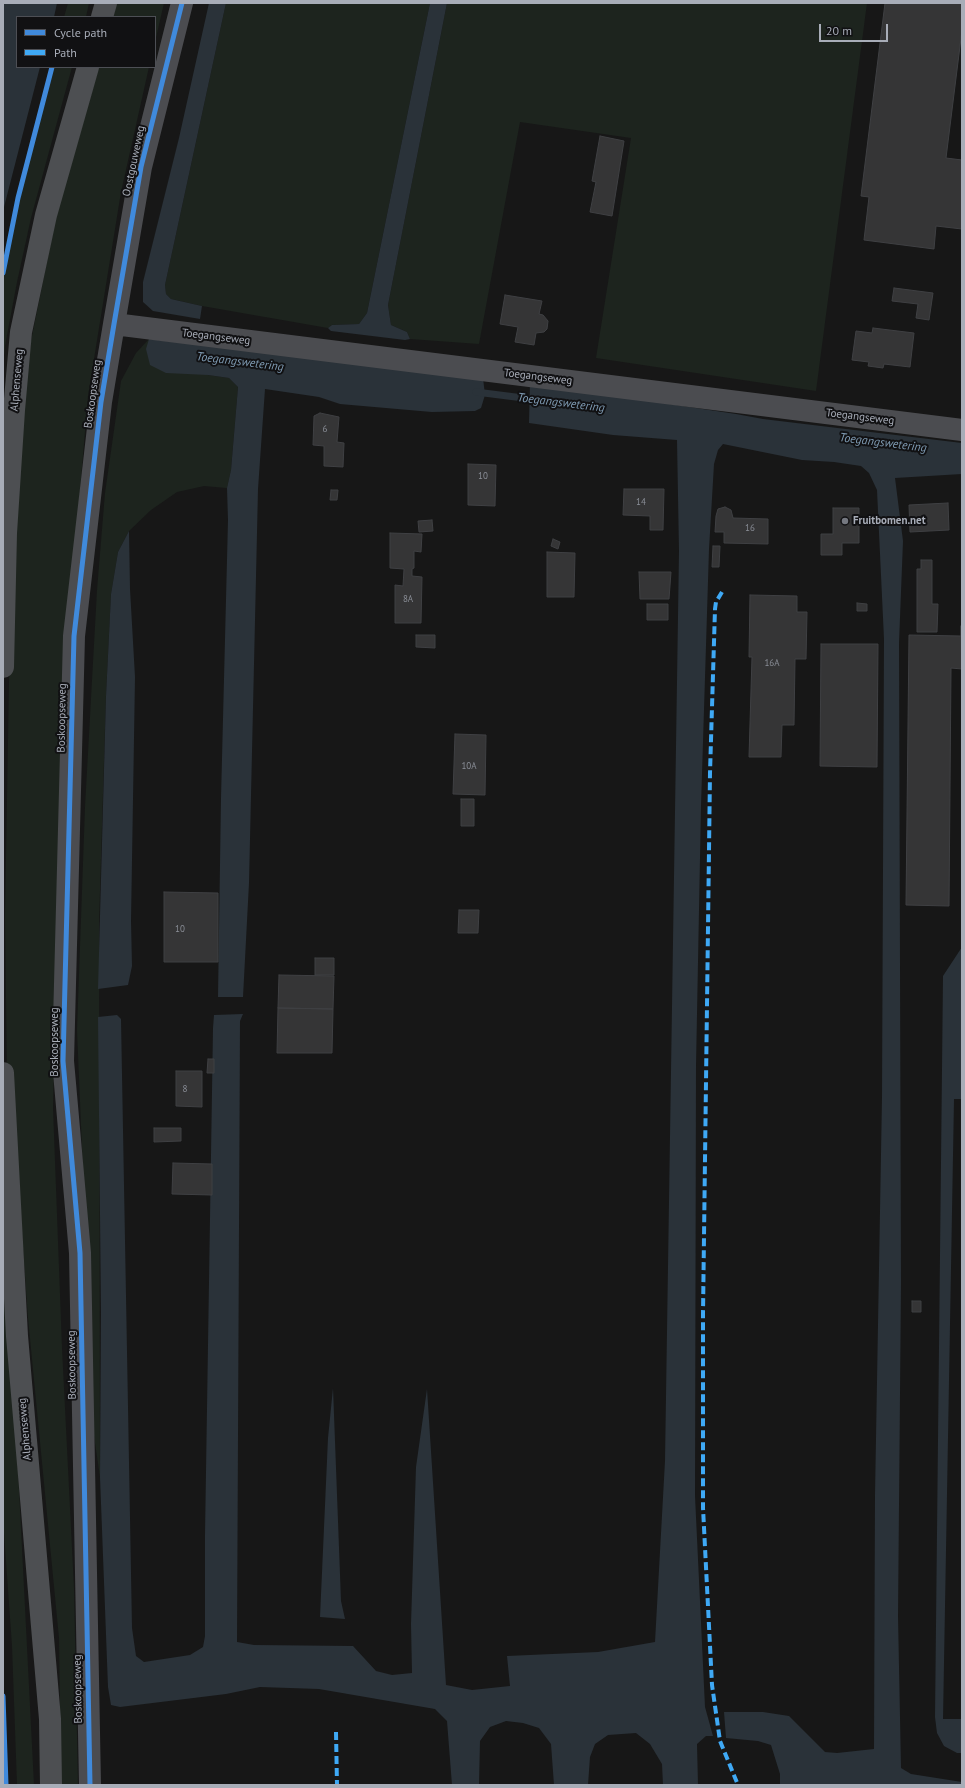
<!DOCTYPE html>
<html>
<head>
<meta charset="utf-8">
<style>
  body { margin:0 }
  #map { position:relative; width:965px; height:1788px; overflow:hidden; background:#171717; font-family:"PT Sans",sans-serif }
  canvas { display:block }
  .frame { position:absolute; inset:0; border:4px solid #a8adb8; pointer-events:none }
  .legend { position:absolute; left:16px; top:16px; width:140px; height:52px; box-sizing:border-box; background:#111113; border:1px solid #4d4f55; margin:0; padding:5px 7px; list-style:none; font-size:12px; color:#a8adb8 }
  .legend li { display:flex; align-items:center; gap:8px; height:20px }
  .legend b { width:20px; border:1px solid #4d4f55 }
  .scale { position:absolute; left:819px; top:24px; width:69px; height:18px; box-sizing:border-box; border:2px solid #a8adb8; border-top:0; padding-left:5px; font-size:12px; line-height:14px; white-space:nowrap; color:#a8adb8; -webkit-text-stroke:3px #111113; paint-order:stroke }
</style>
</head>
<body>
<div id="map">
<canvas width="965" height="1788"></canvas>
<div class="frame"></div>
<ul class="legend">
<li><b style="height:5px;background:#408adc"></b>Cycle path</li>
<li><b style="height:5px;background:#3fa9f5"></b>Path</li>
</ul>
<div class="scale">20 m</div>
</div>
<script>
const ctx = document.querySelector('canvas').getContext('2d');
ctx.lineJoin = 'round';
function fillPath(path, color) { ctx.fillStyle = color; ctx.fill(path, 'evenodd'); }
const shape = rows => new Path2D(rows.map(r => 'M' + r).join(''));
function trace(path, color, width, dash) { ctx.strokeStyle = color; ctx.lineWidth = width; ctx.lineCap = dash ? 'butt' : 'round'; ctx.setLineDash(dash || []); ctx.stroke(path); }
function label(font, color, halo, rows, align = 'center') {
  ctx.font = font + ' "PT Sans",sans-serif'; ctx.lineWidth = 4; ctx.setLineDash([]); ctx.textBaseline = 'middle'; ctx.strokeStyle = halo; ctx.fillStyle = color; for (const [text, x, y, turn = 0] of rows) {
    ctx.save(); ctx.translate(x, y); ctx.rotate((+turn || 0) * Math.PI / 180); ctx.textAlign = isNaN(turn) ? turn : align; if (halo) ctx.strokeText(text, 0, 0); ctx.fillText(text, 0, 0); ctx.restore();
  }
}
fillPath(shape([
  [68,3,89,3,86,17,64,17],
  [117,3,164,3,155,42,155,17,113,17],
  [226,3,430,3,367,313,359,324,332,325,328,328,202,306,171,299,166,294,165,285],
  [447,3,867,3,816,391,596,358,631,138,520,122,479,344,410,339,407,332,391,325,388,305],
  [51,67,72,67,31,218,17,282,5,346,3,367,3,269],
  [99,67,149,67,121,192,88,396,69,621,58,862,53,1108,62,1348,74,1588,78,1785,61,1785,59,1638,28,1318,16,1149,7,1078,5,916,9,681,19,451,24,394,31,341,56,217],
  [149,339,208,375,229,378,238,387,231,470,227,488,204,486,177,492,151,510,129,531,118,552,111,594,106,696,99,923,100,1477,94,1436,77,1030,85,807,97,590,105,493,121,381,136,353],
  [3,1277,13,1371,34,1785,17,1785,12,1646,3,1519]
]), '#1d241e');
fillPath(shape([
  [3,3,57,3,54,17,17,17,17,67,40,67,3,211],
  [209,3,226,3,165,285,166,294,171,299,202,306,200,319,153,311,143,302,143,282,179,138],
  [430,3,447,3,388,305,391,325,407,332,410,339,405,340,331,331,328,328,332,325,359,324,367,313],
  [149,339,483,378,485,395,481,408,475,411,432,412,340,404,319,397,265,389,258,489,249,883,243,997,218,997,221,798,228,520,227,488,231,470,238,387,229,378,208,375,166,373,150,365,146,349],
  [530,383,736,414,763,419,962,443,962,474,895,478,903,541,899,643,901,1283,898,1616,901,1768,911,1774,962,1782,962,1785,780,1785,780,1774,771,1745,758,1741,726,1738,724,1712,763,1712,789,1716,825,1752,837,1753,874,1749,875,1495,882,1097,884,639,877,490,869,473,861,466,834,462,802,460,723,444,718,450,714,464,709,549,701,806,696,1066,695,1496,705,1707,713,1736,706,1736,697,1744,698,1785,663,1785,662,1764,650,1744,636,1733,608,1735,595,1744,590,1757,588,1785,554,1785,551,1744,539,1728,523,1723,506,1721,490,1727,480,1741,479,1785,452,1785,447,1721,435,1709,319,1689,260,1687,226,1694,120,1707,111,1705,108,1687,100,1477,101,1313,98,1017,117,1015,121,1019,132,1628,136,1656,144,1662,190,1655,203,1647,205,1636,205,1535,213,1028,214,1015,243,1014,240,1021,237,1642,254,1645,353,1646,376,1671,392,1675,412,1673,411,1624,416,1467,427,1389,446,1685,472,1690,510,1686,507,1656,598,1652,655,1642,665,1461,679,551,677,440,613,435,529,423],
  [129,531,130,589,135,677,131,921,132,966,128,985,98,989,106,696,111,594,118,552],
  [962,947,962,1099,954,1099,943,1719,962,1719,962,1753,957,1753,944,1746,937,1733,935,1717,943,976],
  [333,1388,341,1601,345,1619,320,1617,328,1438]
]), '#2a3239');
trace(shape([
  [476,392,539,400]
]), '#2a3239', 7);
const building = shape([
  [885,3,962,3,962,30,946,158,962,160,962,229,936,226,934,249,864,240,869,197,861,196,885,3],
  [600,136,624,141,612,216,590,212,596,182,592,181,600,136],
  [894,288,933,293,929,320,916,318,918,304,892,301,894,288],
  [505,295,542,301,539,314,543,315,548,321,547,329,544,332,536,333,534,345,515,342,518,327,500,324,505,295],
  [873,328,914,333,910,367,884,364,883,368,868,366,869,362,852,360,856,331,872,333,873,328],
  [320,413,339,417,337,442,344,443,343,467,324,466,324,446,313,445,314,416,320,413],
  [468,464,496,465,495,506,468,505,468,464],
  [624,489,664,489,663,530,650,530,650,516,623,515,624,489],
  [331,490,338,490,337,500,330,500,331,490],
  [948,503,949,530,910,532,909,505,948,503],
  [725,507,731,510,733,518,768,519,768,544,724,543,724,532,715,532,716,516,718,509,725,507],
  [833,508,859,508,859,543,842,543,842,555,821,555,821,534,833,534,833,508],
  [432,520,433,531,419,532,418,521,432,520],
  [390,533,422,534,421,552,414,551,414,568,412,569,412,576,422,577,421,623,395,623,395,585,403,586,404,569,390,568,390,533],
  [553,539,560,542,558,549,551,546,553,539],
  [713,546,720,546,719,567,712,567,713,546],
  [547,552,575,553,574,597,547,597,547,552],
  [921,560,932,560,932,604,938,604,937,632,917,632,917,569,921,569,921,560],
  [639,572,671,572,669,599,640,599,639,572],
  [750,595,797,596,797,612,807,612,806,659,795,659,794,725,782,725,781,757,749,757,752,657,749,657,750,595],
  [857,603,867,604,867,611,857,611,857,603],
  [647,604,668,604,668,620,647,620,647,604],
  [961,626,962,690,962,669,951,668,949,906,906,905,909,635,961,636,961,626],
  [416,635,435,635,435,648,416,647,416,635],
  [821,644,878,644,877,767,820,766,821,644],
  [455,734,486,735,485,795,453,794,455,734],
  [461,799,474,799,474,826,461,826,461,799],
  [164,892,218,893,218,962,164,962,164,892],
  [459,910,479,910,478,933,458,933,459,910],
  [315,958,334,958,334,975,315,975,315,958],
  [279,975,334,976,333,1009,278,1008,279,975],
  [278,1008,333,1009,332,1053,277,1053,278,1008],
  [208,1059,214,1059,214,1073,207,1073,208,1059],
  [176,1071,202,1071,202,1107,176,1106,176,1071],
  [154,1128,181,1128,181,1141,154,1142,154,1128],
  [173,1163,212,1164,212,1195,172,1194,173,1163],
  [912,1301,921,1301,921,1312,912,1312,912,1301]
]);
fillPath(building, '#353536');
trace(building, '#3f4043', 1);
trace(shape([
  [114,324,962,430],
  [90,1785,80,1253,63,1061,74,636,101,402,114,324,141,167,182,3]
]), '#4b4c50', 22);
trace(shape([
  [102,17,106,3],
  [3,667,6,533,14,410,21,332,46,215,88,67],
  [3,1073,17,1336,50,1719,51,1785]
]), '#4d4f52', 22);
trace(shape([
  [722,592,716,602,715,609,710,773,703,1314,703,1508,712,1685,720,1741,738,1785],
  [336,1732,337,1785]
]), '#3fa9f5', 4, [8, 4]);
trace(shape([
  [3,273,18,198,52,67],
  [3,1696,6,1785],
  [90,1785,80,1253,63,1061,74,636,101,402,114,324,141,167,182,3]
]), '#408adc', 5);
for (const [x, y, r, color] of [
  [845,521,4,"#757880"]
]) { const dot = new Path2D(); dot.arc(x, y, r, 0, 2 * Math.PI); ctx.fillStyle = color; ctx.fill(dot); trace(dot, '#111113', 1.5); }
label('9px', '#8b8f98', null, [
  ["6",325,429],
  ["10",483,476],
  ["14",641,502],
  ["16",750,528],
  ["8A",408,599],
  ["16A",772,663],
  ["10A",469,766],
  ["10",180,929],
  ["8",185,1089]
]);
label('11px', '#a8adb8', '#111113', [
  ["Oostgouweweg",134,161,-78],
  ["Toegangseweg",216,337,7],
  ["Toegangseweg",538,377,7],
  ["Alphenseweg",17,380,-85],
  ["Boskoopseweg",93,394,-82],
  ["Toegangseweg",860,417,7],
  ["Boskoopseweg",62,718,-89],
  ["Boskoopseweg",55,1042,-90],
  ["Boskoopseweg",72,1365,-91],
  ["Alphenseweg",25,1429,-95],
  ["Boskoopseweg",78,1689,-91]
]);
label('bold 11px', '#a8adb8', '#111113', [
  ["Fruitbomen.net",853,521]
], 'left');
label('italic 12px', '#7f9bb3', '#111113', [
  ["Toegangswetering",240,362,7],
  ["Toegangswetering",561,403,7],
  ["Toegangswetering",883,443,7]
]);
</script>
</body>
</html>
